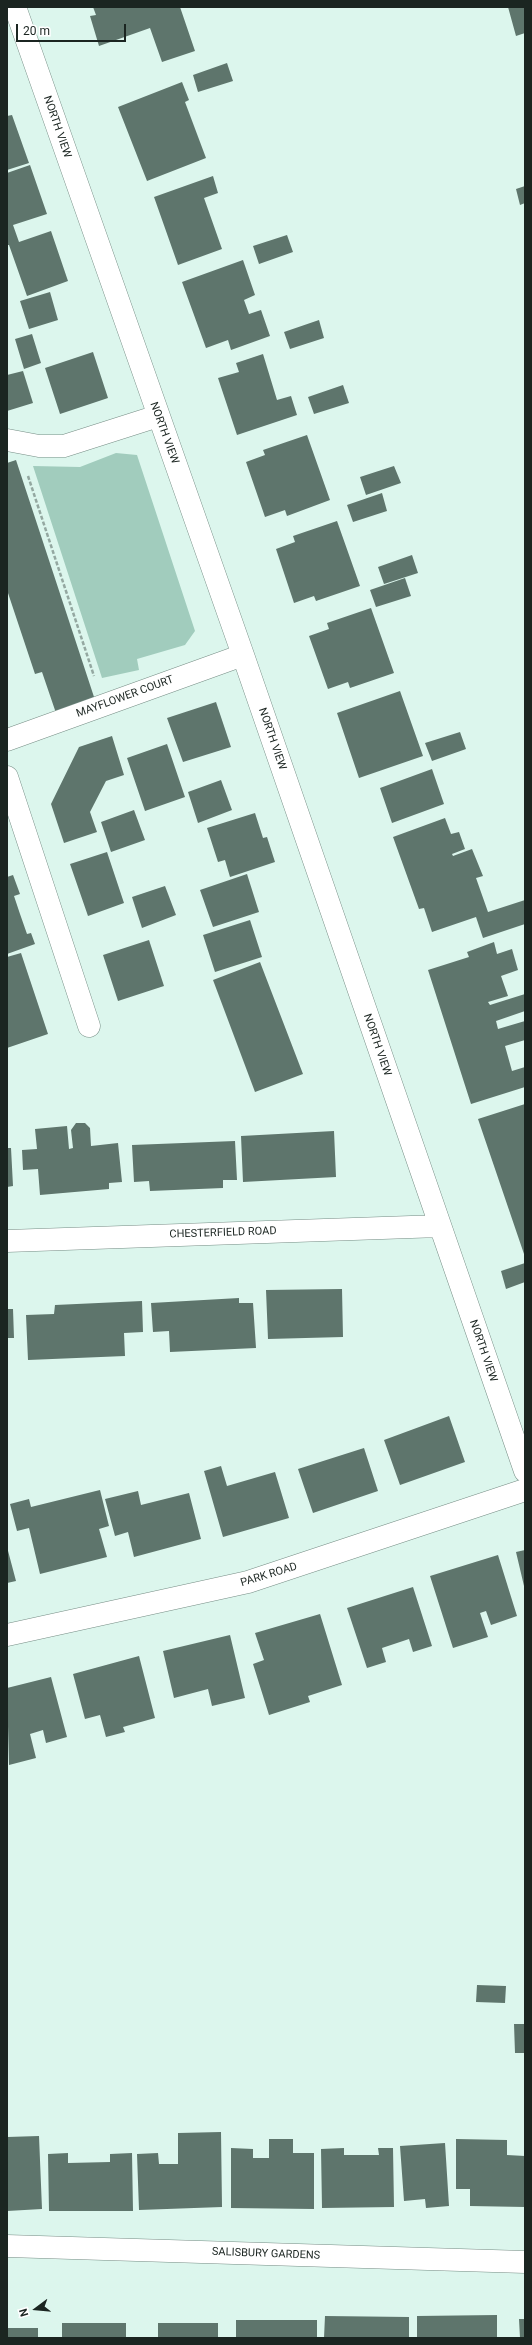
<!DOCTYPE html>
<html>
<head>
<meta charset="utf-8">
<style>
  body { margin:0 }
  #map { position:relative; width:532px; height:2345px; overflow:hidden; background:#dcf6ed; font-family:Roboto,sans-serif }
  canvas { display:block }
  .frame { position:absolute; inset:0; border:8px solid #1b2521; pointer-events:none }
  .north { position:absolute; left:16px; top:2289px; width:40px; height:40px; -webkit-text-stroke:3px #fff; paint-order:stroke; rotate:254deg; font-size:11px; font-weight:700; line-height:16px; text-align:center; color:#1b2521 }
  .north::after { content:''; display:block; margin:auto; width:14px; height:18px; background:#1b2521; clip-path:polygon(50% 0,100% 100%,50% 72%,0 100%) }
  .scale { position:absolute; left:16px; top:24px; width:110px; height:18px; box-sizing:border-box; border:2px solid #1b2521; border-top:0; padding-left:5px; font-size:12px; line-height:14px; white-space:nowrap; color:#1b2521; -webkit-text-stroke:3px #fff; paint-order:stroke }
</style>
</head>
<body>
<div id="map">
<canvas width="532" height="2345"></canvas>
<div class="frame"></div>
<div class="north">N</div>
<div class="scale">20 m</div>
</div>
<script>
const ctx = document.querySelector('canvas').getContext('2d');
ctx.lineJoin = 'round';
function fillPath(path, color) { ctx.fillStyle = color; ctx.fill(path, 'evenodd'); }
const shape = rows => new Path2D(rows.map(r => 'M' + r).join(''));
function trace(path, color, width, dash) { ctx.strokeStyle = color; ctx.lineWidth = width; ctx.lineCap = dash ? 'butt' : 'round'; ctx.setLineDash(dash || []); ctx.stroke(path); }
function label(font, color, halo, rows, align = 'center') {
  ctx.font = font + ' Roboto,sans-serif'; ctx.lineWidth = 3; ctx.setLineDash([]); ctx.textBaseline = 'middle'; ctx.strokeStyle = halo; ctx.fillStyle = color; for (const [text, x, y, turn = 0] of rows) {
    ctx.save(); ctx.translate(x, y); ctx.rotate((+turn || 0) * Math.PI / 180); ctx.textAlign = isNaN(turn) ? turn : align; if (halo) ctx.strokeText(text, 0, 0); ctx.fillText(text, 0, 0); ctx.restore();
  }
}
fillPath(shape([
  [116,453,137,455,195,631,185,645,137,659,139,670,102,678,33,466,80,467]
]), '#a1ccbd');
fillPath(shape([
  [93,7,180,7,195,51,162,62,150,28,99,46,90,16,96,15],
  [508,7,525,7,525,33,516,36],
  [227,63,233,81,198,92,193,75],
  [182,82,189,100,185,102,206,158,147,181,118,107],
  [12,115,29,163,7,170,7,116],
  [30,165,47,214,13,225,19,242,51,231,68,281,27,296,9,245,7,245,7,173],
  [213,176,218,193,204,198,222,249,178,265,154,197],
  [525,186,525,203,520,205,516,189],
  [287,235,293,252,259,264,253,246],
  [243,260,255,295,244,300,249,314,261,310,270,336,231,350,228,340,206,348,182,282],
  [50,292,58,320,29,329,20,301],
  [319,320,324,338,290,349,284,332],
  [32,334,41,363,24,369,15,339],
  [93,352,108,398,60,414,45,368],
  [263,354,277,400,291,396,297,415,237,435,218,378,239,372,236,363],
  [23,371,33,403,7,411,7,375],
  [343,385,349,403,314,414,308,397],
  [307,435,330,500,287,516,285,510,265,517,246,462,265,455,263,450],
  [16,460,96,703,57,716,42,672,35,674,7,590,7,463],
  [394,466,401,483,366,495,360,477],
  [382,493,387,511,353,522,347,505],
  [337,521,360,586,316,601,314,596,294,603,276,549,295,542,293,536],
  [412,555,418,573,384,584,378,567],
  [405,578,411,596,376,607,370,590],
  [371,608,394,673,350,688,348,682,328,689,309,636,329,629,327,623],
  [400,691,423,756,359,778,337,713],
  [216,702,231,747,183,762,167,718],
  [460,732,466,749,432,761,425,743],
  [112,736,124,775,106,781,90,812,97,832,64,843,51,804,79,747],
  [167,744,185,797,145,811,127,758],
  [432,769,444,804,392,823,380,788],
  [221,780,232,810,198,823,188,792],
  [134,810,145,840,111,852,101,822],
  [255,813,263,838,267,837,275,862,230,877,225,860,218,862,207,828],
  [445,818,451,834,459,832,465,849,452,854,453,856,472,849,483,876,476,878,488,912,525,900,525,924,483,938,476,917,432,932,424,908,419,909,393,837],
  [107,852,124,903,88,916,70,864],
  [247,874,259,912,213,927,200,890],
  [13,875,20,894,14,896,20,914,27,934,31,933,35,944,7,954,7,877],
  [165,886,176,915,142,928,132,897],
  [250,920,262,957,215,972,203,935],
  [149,940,164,986,118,1001,103,955],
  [494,942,497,954,512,949,518,970,501,976,508,996,488,1002,490,1005,525,994,525,1011,496,1021,498,1029,525,1021,525,1040,505,1046,512,1071,525,1067,525,1087,471,1104,428,970,469,957,467,952],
  [21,953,48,1034,7,1048,7,957],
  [260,962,303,1074,255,1092,213,980],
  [525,1104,525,1253,524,1254,478,1119],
  [76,1123,85,1123,90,1128,91,1146,118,1143,122,1182,109,1183,109,1189,40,1195,38,1169,23,1170,22,1150,37,1149,35,1129,67,1126,69,1149,73,1148,71,1130],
  [334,1131,336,1177,243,1182,241,1136],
  [235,1141,237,1180,223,1180,223,1188,150,1191,149,1181,134,1182,132,1145],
  [7,1148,11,1148,13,1186,7,1187],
  [525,1263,525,1282,506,1289,501,1271],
  [342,1289,343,1337,268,1339,266,1290],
  [239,1298,239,1303,253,1303,256,1348,170,1352,169,1331,153,1332,151,1303],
  [142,1301,143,1332,124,1333,125,1356,28,1360,26,1315,54,1314,55,1305],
  [7,1309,13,1309,14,1338,7,1338],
  [449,1416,465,1462,400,1485,384,1440],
  [364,1448,378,1491,313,1513,298,1469],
  [221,1466,227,1486,275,1472,289,1518,223,1537,204,1471],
  [100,1490,109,1526,99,1529,107,1557,40,1574,29,1528,17,1531,10,1504,29,1499,31,1507],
  [138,1491,141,1505,189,1493,201,1539,134,1557,128,1532,115,1536,105,1499],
  [7,1547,16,1581,7,1583],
  [525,1550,525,1586,524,1586,516,1552],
  [498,1555,517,1616,491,1625,486,1611,480,1613,488,1637,453,1648,430,1576],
  [413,1587,432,1646,413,1652,409,1639,382,1648,386,1662,367,1668,347,1608],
  [320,1614,342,1685,308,1696,310,1702,269,1715,253,1664,264,1660,255,1633],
  [230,1635,245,1698,212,1706,208,1689,174,1698,163,1651],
  [139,1656,155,1718,123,1727,125,1732,106,1737,100,1715,85,1719,73,1674],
  [51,1677,67,1737,46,1743,43,1730,30,1734,36,1758,9,1765,7,1688],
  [477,1985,506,1986,505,2003,476,2002],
  [514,2024,525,2024,525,2053,515,2053],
  [221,2132,222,2207,139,2210,137,2154,158,2153,159,2164,178,2164,178,2133],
  [39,2136,42,2209,7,2211,7,2137],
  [269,2139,293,2139,293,2153,314,2153,314,2209,231,2208,231,2148,253,2149,253,2158,269,2158],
  [456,2139,507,2140,507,2155,525,2156,525,2207,470,2206,470,2189,456,2189],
  [445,2143,449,2206,426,2208,425,2199,404,2201,400,2146],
  [344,2148,344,2155,379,2155,378,2148,393,2148,394,2207,322,2208,321,2149],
  [68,2153,68,2163,110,2162,110,2154,132,2153,133,2211,49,2211,48,2154],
  [497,2315,497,2338,417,2338,417,2316],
  [325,2316,409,2317,409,2338,324,2338],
  [519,2319,525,2319,525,2338,520,2338],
  [236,2320,317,2320,317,2338,236,2338],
  [62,2323,126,2323,126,2338,62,2338],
  [158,2323,218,2323,218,2338,158,2338],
  [7,2328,38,2328,38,2338,7,2338]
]), '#5e756c');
const minor = shape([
  [15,7,243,655,525,1471],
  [7,440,39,446,64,446,158,416],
  [7,740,243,655],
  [7,777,89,1026],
  [7,1241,440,1226],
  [7,1635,248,1582,525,1490],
  [7,2246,525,2262]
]);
trace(minor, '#768d85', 23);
trace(shape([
  [28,476,94,676]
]), '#94a8a1', 2.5, [4, 2]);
trace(minor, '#fff', 22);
label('11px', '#1b2521', '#fff', [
  ["NORTH VIEW",57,127,71],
  ["NORTH VIEW",164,433,70],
  ["MAYFLOWER COURT",125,697,-20],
  ["NORTH VIEW",272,739,71],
  ["NORTH VIEW",377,1045,71],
  ["CHESTERFIELD ROAD",223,1233,-2],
  ["NORTH VIEW",483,1351,71],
  ["PARK ROAD",269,1575,-17],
  ["SALISBURY GARDENS",266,2254,2]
]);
</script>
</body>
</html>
